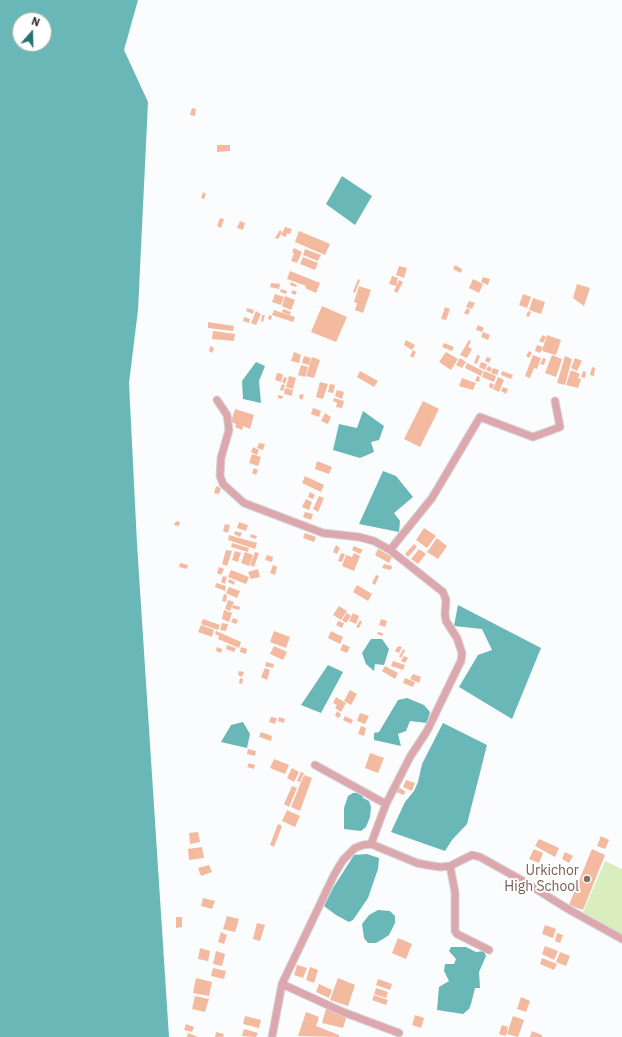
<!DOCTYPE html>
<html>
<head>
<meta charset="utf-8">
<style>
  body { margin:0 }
  #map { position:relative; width:622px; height:1037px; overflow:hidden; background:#fafcfd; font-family:"IBM Plex Sans",sans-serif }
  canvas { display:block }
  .north { position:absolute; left:12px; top:12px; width:40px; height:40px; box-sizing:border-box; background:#fff; border:1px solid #acadad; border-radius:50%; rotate:20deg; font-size:11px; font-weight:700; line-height:16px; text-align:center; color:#303131 }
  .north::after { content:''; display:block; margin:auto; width:14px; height:18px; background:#2b736d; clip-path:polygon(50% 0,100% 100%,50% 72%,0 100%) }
</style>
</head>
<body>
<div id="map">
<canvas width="622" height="1037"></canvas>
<div class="north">N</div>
</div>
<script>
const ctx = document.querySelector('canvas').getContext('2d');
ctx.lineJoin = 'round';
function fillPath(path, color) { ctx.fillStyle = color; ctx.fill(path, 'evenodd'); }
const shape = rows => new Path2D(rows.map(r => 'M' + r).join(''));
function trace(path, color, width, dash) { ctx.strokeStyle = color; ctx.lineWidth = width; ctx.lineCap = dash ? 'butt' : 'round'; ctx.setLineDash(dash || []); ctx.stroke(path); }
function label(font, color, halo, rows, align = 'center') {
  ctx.font = font + ' "IBM Plex Sans",sans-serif'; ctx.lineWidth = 4; ctx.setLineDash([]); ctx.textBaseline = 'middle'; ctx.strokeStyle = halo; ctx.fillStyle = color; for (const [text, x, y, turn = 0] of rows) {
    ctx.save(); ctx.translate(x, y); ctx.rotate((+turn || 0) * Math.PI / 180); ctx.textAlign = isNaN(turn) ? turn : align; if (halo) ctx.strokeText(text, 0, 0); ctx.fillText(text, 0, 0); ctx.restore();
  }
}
fillPath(shape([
  [605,861,622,869,622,935,583,912]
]), '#daedbd');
fillPath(shape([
  [0,0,138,0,124,50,148,102,138,310,129,383,137,544,169,1037,0,1037],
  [20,20,44,20,44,44,20,44],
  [342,176,372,196,355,225,326,204],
  [256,362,265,366,259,381,261,403,243,399,242,381],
  [363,411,384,426,379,440,371,442,374,452,360,458,333,450,339,424,357,428],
  [383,471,396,476,413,497,394,513,400,521,399,532,359,524],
  [458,605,541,648,512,719,459,687,478,655,492,650,482,629,454,626],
  [371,639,382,639,389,649,384,665,375,664,374,671,366,664,362,653],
  [328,665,343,672,321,713,301,705],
  [407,698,424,705,430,712,427,723,410,721,406,731,398,734,401,746,374,740,374,733,379,732,398,700],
  [243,722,250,734,247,748,221,742,231,725],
  [443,723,487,745,467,824,452,840,445,851,391,832,405,802,414,791,418,782,422,764],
  [353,793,362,793,363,798,369,801,371,807,370,817,366,827,361,831,344,829,344,808,348,796],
  [367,854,379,858,378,869,368,898,353,920,349,922,336,915,324,906,333,888,354,855],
  [378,910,390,911,395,916,395,923,389,935,383,939,376,943,368,943,364,938,362,924,369,915],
  [451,947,466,947,476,952,484,951,486,956,479,972,480,988,475,988,471,1004,469,1009,463,1014,437,1010,439,987,449,981,444,971,445,964,454,964,456,959,449,951]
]), '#6ab7b7');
fillPath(shape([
  [192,108,196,109,195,116,190,115],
  [217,145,230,145,230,151,217,152],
  [203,192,206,194,204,199,201,198],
  [220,218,224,219,221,228,217,226],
  [240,221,245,223,243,230,237,228],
  [285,227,292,229,290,234,287,233,286,237,281,235],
  [280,230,282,232,278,239,275,238],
  [299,231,330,244,325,255,295,242],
  [294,248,302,252,297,263,291,261,294,253,292,253],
  [305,249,321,255,318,261,303,255],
  [303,257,318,263,315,270,300,264],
  [455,265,462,269,461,273,453,269],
  [399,266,407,268,404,278,396,275],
  [290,271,320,283,316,293,305,288,306,286,287,279],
  [392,276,398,278,396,286,389,284],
  [483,277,490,279,488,285,481,282],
  [358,279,360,280,355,293,353,292],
  [473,279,483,284,479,293,469,288],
  [399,280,403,282,397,293,394,291],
  [291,282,297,285,296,287,290,285],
  [271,283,280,284,279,289,270,287],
  [577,284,590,288,584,306,573,298],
  [359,286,371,290,363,313,355,310,357,303,354,302],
  [281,289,287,291,286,294,280,292],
  [293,290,297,292,295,295,291,293],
  [275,294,284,297,281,305,272,302],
  [523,294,531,297,527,308,519,305],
  [285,296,295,300,291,310,282,306],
  [533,298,545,302,541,314,529,310],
  [469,301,475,303,472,309,466,307],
  [322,306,347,317,336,342,311,332],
  [445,307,450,309,446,320,441,319],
  [247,308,254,310,253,314,246,311],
  [467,308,470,310,468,315,464,313],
  [283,309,291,312,290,315,282,312],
  [274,310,295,317,293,322,272,315],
  [256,311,261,314,256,325,251,323],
  [528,311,531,312,529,317,526,316],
  [262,315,265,315,263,322,261,321],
  [269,315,272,316,271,320,268,319],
  [244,317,250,319,249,323,243,321],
  [208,322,234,326,233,331,208,328],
  [478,325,484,328,482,332,476,330],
  [213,331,235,334,234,341,212,339],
  [483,332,490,335,488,340,481,337],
  [543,335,546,337,543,343,539,341],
  [547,335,561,340,556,355,542,351],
  [406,340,415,345,412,350,404,345],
  [469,340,471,341,468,347,472,349,467,358,460,355],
  [444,343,454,347,452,351,442,347],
  [537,345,543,347,540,353,535,351],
  [210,346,214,348,212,353,209,351],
  [413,350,416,352,413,358,410,356],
  [529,351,532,353,529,358,526,356],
  [294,352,301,355,299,363,291,361],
  [446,352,458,359,451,370,439,362],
  [477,355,480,356,477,364,474,363],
  [533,355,541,358,537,369,534,368,530,378,525,376],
  [552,355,562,359,556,377,545,373],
  [304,356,311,358,309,365,302,363],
  [565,356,572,359,565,385,557,383],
  [312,357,320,360,314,378,306,376],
  [487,357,491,358,489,363,485,361],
  [460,358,466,362,462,368,456,365],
  [543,358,546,359,544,365,540,364],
  [575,358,582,361,577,371,571,368],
  [481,362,487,364,485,370,479,367],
  [467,363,483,371,481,376,465,368],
  [301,365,308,367,305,377,298,375],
  [488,366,492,368,490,372,486,370],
  [592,367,595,368,594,376,590,375],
  [493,368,499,370,497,375,491,373],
  [571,370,580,374,578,378,581,379,578,388,566,385],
  [360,371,378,381,374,387,357,377],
  [484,371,496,376,494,382,482,377],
  [502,371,513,375,511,379,501,375],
  [583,371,586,372,585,378,581,377],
  [277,373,283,374,281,382,275,380],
  [289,376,296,378,293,389,286,387],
  [477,376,480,377,479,382,475,381],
  [284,377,287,378,285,384,282,382],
  [498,377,504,380,499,392,493,389],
  [462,378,476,383,473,390,459,386],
  [320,382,328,384,323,399,316,397],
  [490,383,494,384,492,389,489,387],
  [282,384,285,385,283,391,280,390],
  [330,384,335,385,333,393,328,392],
  [503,387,508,389,506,394,501,391],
  [285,388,293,390,292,396,284,394],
  [337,390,344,392,342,399,335,396],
  [300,394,304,395,302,400,299,398],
  [278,395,283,396,282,399,278,398],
  [334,398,344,401,342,408,336,407,337,403,333,401],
  [423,401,439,409,420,447,404,439],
  [313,408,321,411,319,417,311,414],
  [235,409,254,415,250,429,243,426,242,430,235,427,236,424,231,422],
  [325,413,331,417,328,424,321,421],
  [259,443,265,444,263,450,257,448],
  [253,447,259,450,257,455,251,452],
  [252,454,261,457,258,466,249,463],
  [317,461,332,467,329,474,315,469],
  [254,468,258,470,256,475,252,473],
  [305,476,324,485,321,492,302,483],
  [216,486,221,488,219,494,214,493],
  [310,492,315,495,313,499,308,497],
  [319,496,324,498,318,512,313,509],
  [306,499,312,502,309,510,302,507],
  [305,512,313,514,311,520,303,517],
  [176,521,180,522,179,526,174,525],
  [239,522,248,525,246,531,237,528],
  [225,524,230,525,228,533,223,531],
  [424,528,436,536,427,548,416,540],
  [235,531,242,533,240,537,234,534],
  [305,533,316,537,314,542,303,538],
  [251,534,257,536,256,539,250,537],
  [229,535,257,543,255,549,228,540],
  [437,538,447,546,438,559,427,552],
  [232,543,249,548,248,552,231,547],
  [414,544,417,547,408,557,405,554],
  [336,545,340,548,337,554,333,552],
  [354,546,363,550,360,554,352,550],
  [378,549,392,557,389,563,375,555],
  [419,549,426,554,418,564,411,559],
  [226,550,232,551,227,566,222,564],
  [235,551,241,553,238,562,232,560],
  [245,552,253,555,249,566,241,563],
  [255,552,259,553,254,567,250,565],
  [341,553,345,554,342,562,338,561],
  [354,553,360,556,354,571,342,566,346,555,352,557],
  [267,555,273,557,272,562,265,560],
  [180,563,188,565,187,569,179,567],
  [384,564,392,566,391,570,382,568],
  [273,565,277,567,275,575,270,573],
  [219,567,224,569,221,575,217,573],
  [258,569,260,577,251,579,248,572],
  [231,570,249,577,246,584,228,577],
  [376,575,379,576,375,585,372,583],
  [223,576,227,577,225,584,221,582],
  [229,579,235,582,234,585,228,582],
  [216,583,226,586,225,591,215,587],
  [357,585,372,594,368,601,353,592],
  [229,587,240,591,237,598,226,593],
  [224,594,227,595,226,602,222,601],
  [228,600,234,602,230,611,225,609],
  [233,605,240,607,239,610,232,608],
  [339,606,347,611,341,620,333,615],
  [224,610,232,613,229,622,222,619],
  [347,613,351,616,346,623,342,620],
  [353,613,359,616,356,624,349,621],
  [233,618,238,620,236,624,231,622],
  [203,619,220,625,218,630,201,624],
  [381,619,387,621,385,627,379,625],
  [360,620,362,622,359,628,356,627],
  [338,621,344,623,342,628,336,625],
  [222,623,228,624,226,631,220,630],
  [201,625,214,630,212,637,198,632],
  [216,631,241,642,239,648,218,639,219,636,215,634],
  [274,631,290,637,286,648,270,642],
  [331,631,343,637,340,644,328,638],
  [378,632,383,633,382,636,377,634],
  [343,644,350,647,347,653,340,650],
  [227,645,236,648,234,652,226,649],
  [274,646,287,652,283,660,270,654],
  [398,646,402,647,399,653,395,651],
  [217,647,222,649,221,653,216,651],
  [241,647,247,649,246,654,240,652],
  [403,649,405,650,401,658,399,657],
  [404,656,408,658,405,663,401,661],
  [393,661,405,665,403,670,391,666],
  [266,662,274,664,273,668,265,666],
  [385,666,398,673,395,679,382,671],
  [265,668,270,670,267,680,261,677],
  [239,671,244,672,242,677,238,675],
  [413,674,421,677,419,683,410,679],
  [240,678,243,679,242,684,239,683],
  [405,678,415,682,413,687,403,683],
  [350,690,357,694,351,705,344,701],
  [336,697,346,703,341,712,335,708,337,705,333,703],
  [337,711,341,714,339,718,335,716],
  [360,713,369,716,365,724,357,721],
  [345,716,353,720,351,724,343,720],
  [271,717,277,718,275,724,269,722],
  [279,717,285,719,284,723,278,721],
  [361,726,366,728,364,736,358,734],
  [261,732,272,736,271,741,259,737],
  [248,749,256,751,255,756,247,754],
  [370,753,384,758,378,773,365,768],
  [274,759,289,765,285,774,270,768],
  [249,763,255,765,254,769,247,767],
  [292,768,299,772,294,782,287,778],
  [301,772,304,773,300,782,297,781],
  [304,775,312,778,300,811,291,807],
  [406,780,415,783,412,791,403,787],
  [292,786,297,788,289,807,284,804],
  [398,787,405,791,404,795,396,792],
  [287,810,300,816,295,827,282,821],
  [278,824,282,826,274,847,270,845],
  [198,832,200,842,190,844,189,833],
  [601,836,609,840,605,849,597,846],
  [539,839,559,848,555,857,535,846],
  [202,847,204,858,189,860,188,849],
  [534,849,543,853,539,863,529,859],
  [592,849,605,855,583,910,569,905],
  [565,852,573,856,569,863,562,859],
  [209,865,212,872,201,876,198,868],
  [203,898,215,901,212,909,201,906],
  [227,916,239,919,235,932,223,929],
  [176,917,182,917,182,927,176,928],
  [257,923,265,925,260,941,253,939],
  [545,925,556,929,553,938,542,934],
  [221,932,227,935,224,944,218,942],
  [557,933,563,935,560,943,555,941],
  [398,938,412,944,406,959,392,953],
  [545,946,558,951,554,960,542,954],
  [200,948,210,951,208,961,198,959],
  [216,951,225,954,222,966,213,964],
  [560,952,570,956,566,966,556,962],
  [542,958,557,964,554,970,540,964],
  [297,965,307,968,303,978,294,975],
  [310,967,318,970,314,983,306,980],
  [213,968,226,971,224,979,211,976],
  [196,978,212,982,209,996,193,993],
  [338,978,355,985,348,1006,330,1000],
  [378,979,392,984,390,990,376,985],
  [319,984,332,990,329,998,316,992],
  [376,988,388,992,386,998,374,994],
  [374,995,388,1000,386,1005,372,1000],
  [195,996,209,999,205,1012,192,1009],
  [521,997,530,1001,526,1012,517,1009],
  [326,1009,347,1015,343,1028,322,1023],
  [306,1012,319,1017,316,1026,339,1035,339,1037,298,1036],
  [415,1015,424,1018,421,1028,412,1025],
  [245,1016,261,1020,259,1028,243,1024],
  [513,1016,524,1020,518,1037,507,1034],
  [186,1024,194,1027,192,1032,184,1030],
  [502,1025,508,1027,506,1036,499,1034],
  [244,1029,258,1033,256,1037,242,1036],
  [532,1031,542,1035,542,1037,530,1037],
  [216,1032,224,1034,223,1037,215,1037],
  [188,1033,198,1037,187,1037]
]), '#f4baa0');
const street = shape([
  [217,400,227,415,229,430,221,458,220,476,223,484,244,503,323,533,359,537,374,541,390,550],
  [555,401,560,427,533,437,480,417,432,498,390,550,443,592,446,600,445,614,446,621,457,638,462,653,461,661,457,669,427,731,410,757,386,804,371,844,417,863,427,865,440,867,450,866,472,855,480,857,523,881,568,909,622,939],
  [315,765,386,804],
  [371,844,363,845,355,848,343,860,334,875,282,984,343,1012,399,1033],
  [450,866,455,892,455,931,457,934,489,950],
  [272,1037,282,984]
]);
trace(street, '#d6d7d8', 9);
trace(street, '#dca8ae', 7);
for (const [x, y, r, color] of [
  [587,879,4,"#8d6e63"]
]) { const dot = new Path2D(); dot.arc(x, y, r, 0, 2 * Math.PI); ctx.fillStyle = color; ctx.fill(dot); trace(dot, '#fff', 1.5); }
label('14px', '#785e54', '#fff', [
  ["Urkichor",579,871],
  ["High School",579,887]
], 'right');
</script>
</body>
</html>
